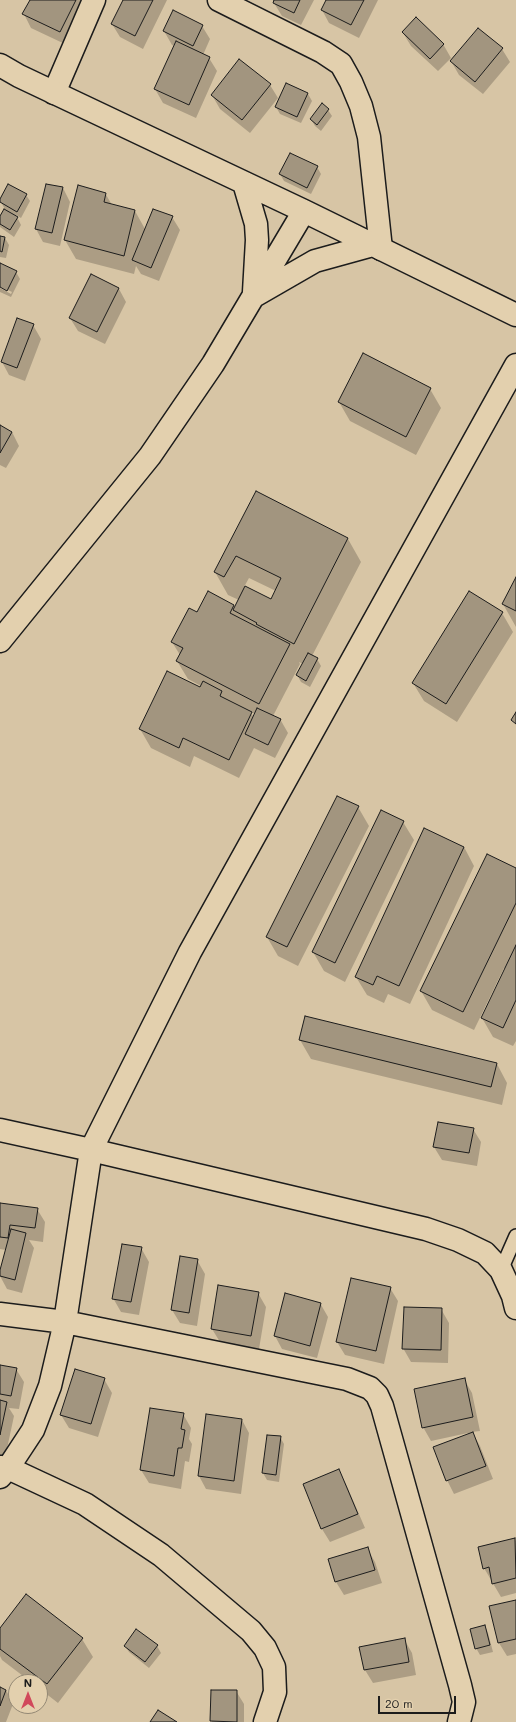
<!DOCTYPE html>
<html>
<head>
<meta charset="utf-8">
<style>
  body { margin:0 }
  #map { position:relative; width:516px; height:1722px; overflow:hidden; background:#d7c5a5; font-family:Mali,sans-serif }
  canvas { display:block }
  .north { position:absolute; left:8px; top:1674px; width:40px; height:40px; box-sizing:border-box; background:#e3d0ae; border:1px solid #938874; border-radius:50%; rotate:0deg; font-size:11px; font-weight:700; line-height:16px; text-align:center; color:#1c1c1c }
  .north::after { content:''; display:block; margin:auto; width:14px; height:18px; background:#d1495b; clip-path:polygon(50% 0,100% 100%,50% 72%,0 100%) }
  .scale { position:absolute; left:378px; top:1696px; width:78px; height:18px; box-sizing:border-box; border:2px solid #1c1c1c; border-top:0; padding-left:5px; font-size:12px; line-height:14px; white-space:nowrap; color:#1c1c1c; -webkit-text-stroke:3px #e3d0ae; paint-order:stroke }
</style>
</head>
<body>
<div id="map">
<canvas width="516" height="1722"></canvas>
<div class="north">N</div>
<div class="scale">20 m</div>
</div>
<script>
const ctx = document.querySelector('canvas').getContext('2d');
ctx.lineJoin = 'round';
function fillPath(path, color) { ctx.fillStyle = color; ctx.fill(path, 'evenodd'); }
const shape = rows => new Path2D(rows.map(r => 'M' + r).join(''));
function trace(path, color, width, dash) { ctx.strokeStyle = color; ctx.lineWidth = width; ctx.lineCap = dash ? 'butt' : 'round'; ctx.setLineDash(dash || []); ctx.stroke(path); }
fillPath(shape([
  [31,0,90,0,67,45,31,28,24,14],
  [124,0,167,0,143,49,120,37,112,24],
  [275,0,314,0,301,25,282,16,274,3],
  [327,0,378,0,359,38,329,23,322,10],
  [202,26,210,39,203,55,209,58,217,71,196,118,163,103,155,89,175,46,172,45,164,31],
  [403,33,443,44,451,58,438,71,411,46],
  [502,49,510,62,483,94,459,75,451,61],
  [240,61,270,85,278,98,250,133,220,109,212,95],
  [286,84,308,94,312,101,301,123,280,114,276,107],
  [328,110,332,116,321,131,315,126,311,119],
  [317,167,321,174,311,194,284,181,280,174],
  [78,186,105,193,112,205,135,211,145,229,172,217,180,230,159,281,141,274,136,266,134,274,76,259,65,240],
  [63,188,70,202,60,246,43,242,36,229],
  [26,195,30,201,21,218,16,215,21,225,14,237,0,227,0,218,5,209,0,201],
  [0,237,5,238,9,245,6,258,0,257],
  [0,264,16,272,20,279,11,297,0,292,0,288,11,294,12,292,0,286],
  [119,289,126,302,105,344,78,331,70,318],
  [33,325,41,339,25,381,9,375,2,362],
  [430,389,441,408,416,455,350,421,339,402],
  [0,426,12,432,19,446,6,468,0,465],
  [256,492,348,539,361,562,312,656,317,659,321,666,310,687,301,682,297,675,303,664,299,662,300,664,273,716,280,719,288,733,275,758,254,748,239,778,194,756,190,767,151,748,140,729,201,686,188,679,177,661,180,655,172,642,198,614,233,605,235,608,239,600,228,595,215,572],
  [249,578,276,591,271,600,244,587],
  [250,712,255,714,254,717],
  [516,579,516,627,503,604],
  [469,593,502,613,513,632,457,722,424,701,413,683],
  [358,807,369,826,298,966,278,956,267,937],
  [403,822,414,840,345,982,324,971,313,952],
  [464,847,474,866,410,1004,388,994,384,1003,367,995,356,977],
  [516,869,516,1041,513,1046,493,1037,482,1018,506,969,504,968,474,1030,432,1010,421,991],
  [300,1040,497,1064,507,1083,502,1105,311,1059],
  [473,1129,481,1142,477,1166,442,1160,434,1147],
  [0,1204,37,1209,45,1222,43,1242,29,1240,34,1248,22,1293,7,1289,0,1276,6,1250,0,1249],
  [141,1248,149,1262,139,1315,121,1312,113,1298],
  [197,1260,205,1274,197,1326,180,1323,172,1310],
  [390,1288,398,1301,384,1364,345,1355,337,1342],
  [258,1293,266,1307,259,1349,220,1342,212,1329],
  [320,1303,328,1317,317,1358,282,1349,275,1336],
  [441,1309,449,1323,448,1363,411,1362,403,1348],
  [0,1366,16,1369,24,1382,19,1409,9,1408,14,1416,5,1458,0,1457],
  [104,1379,112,1393,98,1437,69,1428,61,1415],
  [464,1379,472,1393,480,1431,472,1432,480,1446,493,1479,454,1494,447,1480,468,1433,431,1441,423,1427],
  [183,1414,191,1428,189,1439,192,1444,189,1462,185,1461,181,1489,149,1483,141,1470],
  [242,1420,249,1433,241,1494,206,1489,199,1476],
  [268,1436,280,1437,284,1444,279,1482,267,1480,263,1473],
  [338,1470,346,1484,365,1528,330,1542,322,1529,304,1485],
  [515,1539,516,1541,516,1593,501,1597,484,1568],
  [367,1548,375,1562,382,1583,344,1595,336,1582],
  [516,1601,516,1654,507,1656,499,1643],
  [485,1626,488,1633,493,1652,480,1655,476,1648],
  [0,1629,82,1639,93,1657,58,1703,40,1689,40,1682,31,1682,2,1660,0,1656],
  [404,1639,412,1653,416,1675,373,1683,365,1670,360,1648],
  [125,1646,157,1646,161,1653,149,1668,129,1652],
  [0,1688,6,1690,13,1704,6,1722,0,1722],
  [212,1691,236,1691,244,1704,244,1722,212,1722]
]), '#0003');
const building = shape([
  [30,0,76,0,60,32,22,14,30,0],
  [123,0,153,0,135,36,111,24,123,0],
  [274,0,300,0,294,13,273,3,274,0],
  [326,0,364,0,351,25,321,10,326,0],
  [173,10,203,25,193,46,163,31,173,10],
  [416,17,444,44,430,59,402,32,416,17],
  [478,28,503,48,475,82,450,61,478,28],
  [176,41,210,57,189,105,154,89,176,41],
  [239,59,271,84,242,120,211,95,239,59],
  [286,83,308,93,297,117,275,107,286,83],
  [322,103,329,109,317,125,310,119,322,103],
  [290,153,318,166,307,188,279,174,290,153],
  [8,184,27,194,17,212,0,202,0,199,8,184],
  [46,184,63,187,52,233,35,229,46,184],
  [78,185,106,193,104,202,135,210,124,256,64,240,78,185],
  [4,209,18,217,10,230,0,224,0,216,4,209],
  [153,209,173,216,151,268,132,260,153,209],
  [0,236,5,237,2,252,0,251,0,236],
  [0,263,17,271,7,291,0,287,0,263],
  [91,274,119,288,97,332,69,318,91,274],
  [17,318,34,324,17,368,1,362,17,318],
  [363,353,431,388,406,437,338,402,363,353],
  [0,425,12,432,0,453,0,425],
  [256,491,348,538,294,644,256,624,257,623,233,610,245,586,271,599,281,578,236,556,224,577,214,572,256,491],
  [516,577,516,611,502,604,516,577],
  [208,591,234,605,230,613,290,644,259,704,176,661,183,648,171,642,189,608,197,612,208,591],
  [469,591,503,612,446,704,412,683,469,591],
  [308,653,318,658,306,681,296,675,308,653],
  [167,671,200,687,203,681,222,691,220,696,252,712,229,760,183,738,179,748,139,729,167,671],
  [257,708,281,719,268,745,245,734,257,708],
  [516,712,516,724,511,720,516,712],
  [337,796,359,806,287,947,266,937,337,796],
  [381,810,404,821,335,963,312,952,381,810],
  [424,828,464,847,399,986,377,976,373,985,355,977,424,828],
  [487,854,516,868,516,903,463,1012,420,991,487,854],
  [516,945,516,1000,503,1028,481,1018,516,945],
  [305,1016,497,1063,491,1087,299,1040,305,1016],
  [438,1122,474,1128,469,1153,433,1147,438,1122],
  [0,1203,38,1208,35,1228,10,1225,8,1238,0,1237,0,1203],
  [11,1229,26,1233,15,1280,0,1276,0,1270,11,1229],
  [122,1244,142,1247,131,1302,112,1299,122,1244],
  [180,1256,198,1259,189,1313,171,1310,180,1256],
  [351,1278,391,1287,376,1351,336,1342,351,1278],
  [218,1285,259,1292,251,1336,211,1329,218,1285],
  [285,1293,321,1303,310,1346,274,1336,285,1293],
  [404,1307,442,1308,441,1350,402,1349,404,1307],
  [0,1365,17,1368,11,1396,0,1394,0,1365],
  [75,1369,105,1378,91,1424,60,1415,75,1369],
  [465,1378,473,1417,422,1428,414,1389,465,1378],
  [0,1400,7,1402,0,1435,0,1400],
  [150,1408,184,1413,181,1429,185,1430,182,1448,178,1448,174,1476,140,1470,150,1408],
  [206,1414,242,1419,234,1481,198,1476,206,1414],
  [473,1432,486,1466,446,1481,433,1447,473,1432],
  [267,1435,281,1436,276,1475,262,1473,267,1435],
  [339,1469,358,1514,321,1529,303,1484,339,1469],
  [515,1538,516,1578,492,1584,489,1567,483,1569,478,1547,515,1538],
  [368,1547,375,1570,335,1582,328,1559,368,1547],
  [26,1594,83,1638,47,1684,0,1649,0,1628,26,1594],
  [516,1600,516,1639,498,1643,489,1606,516,1600],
  [485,1625,490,1645,475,1649,470,1629,485,1625],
  [136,1629,158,1645,145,1662,124,1646,136,1629],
  [405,1638,409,1662,364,1670,359,1647,405,1638],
  [0,1687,6,1690,0,1706,0,1687],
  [211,1690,237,1690,237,1722,210,1721,211,1690],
  [158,1710,177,1722,150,1722,158,1710]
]);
fillPath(building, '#a2957f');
trace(building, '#1c1c1c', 1);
const service = shape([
  [501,1270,516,1236]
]);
const minor = shape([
  [219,0,323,52,341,64,351,82,361,106,369,137,381,249],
  [54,93,94,0],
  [0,1130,91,1150,426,1229,458,1240,485,1253,501,1270,513,1296,516,1308],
  [0,1314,65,1322,347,1379,370,1388,377,1395,382,1406,460,1685,464,1702,459,1722],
  [0,1467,8,1468,85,1504,161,1555,251,1631,265,1648,274,1667,275,1692,265,1722],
  [0,1477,8,1468,33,1430,50,1386,65,1322,91,1150,190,952,516,365]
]);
const tertiary = shape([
  [0,65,19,76,304,211,516,315],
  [244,183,256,224,257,240,254,292],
  [256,295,315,261,373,245],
  [0,641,150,456,213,364,304,211]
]);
trace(service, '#1c1c1c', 16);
trace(minor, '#1c1c1c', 25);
trace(tertiary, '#1c1c1c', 25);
trace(service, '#e3d0ae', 13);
trace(minor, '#e3d0ae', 22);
trace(tertiary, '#e3d0ae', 22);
</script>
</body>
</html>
